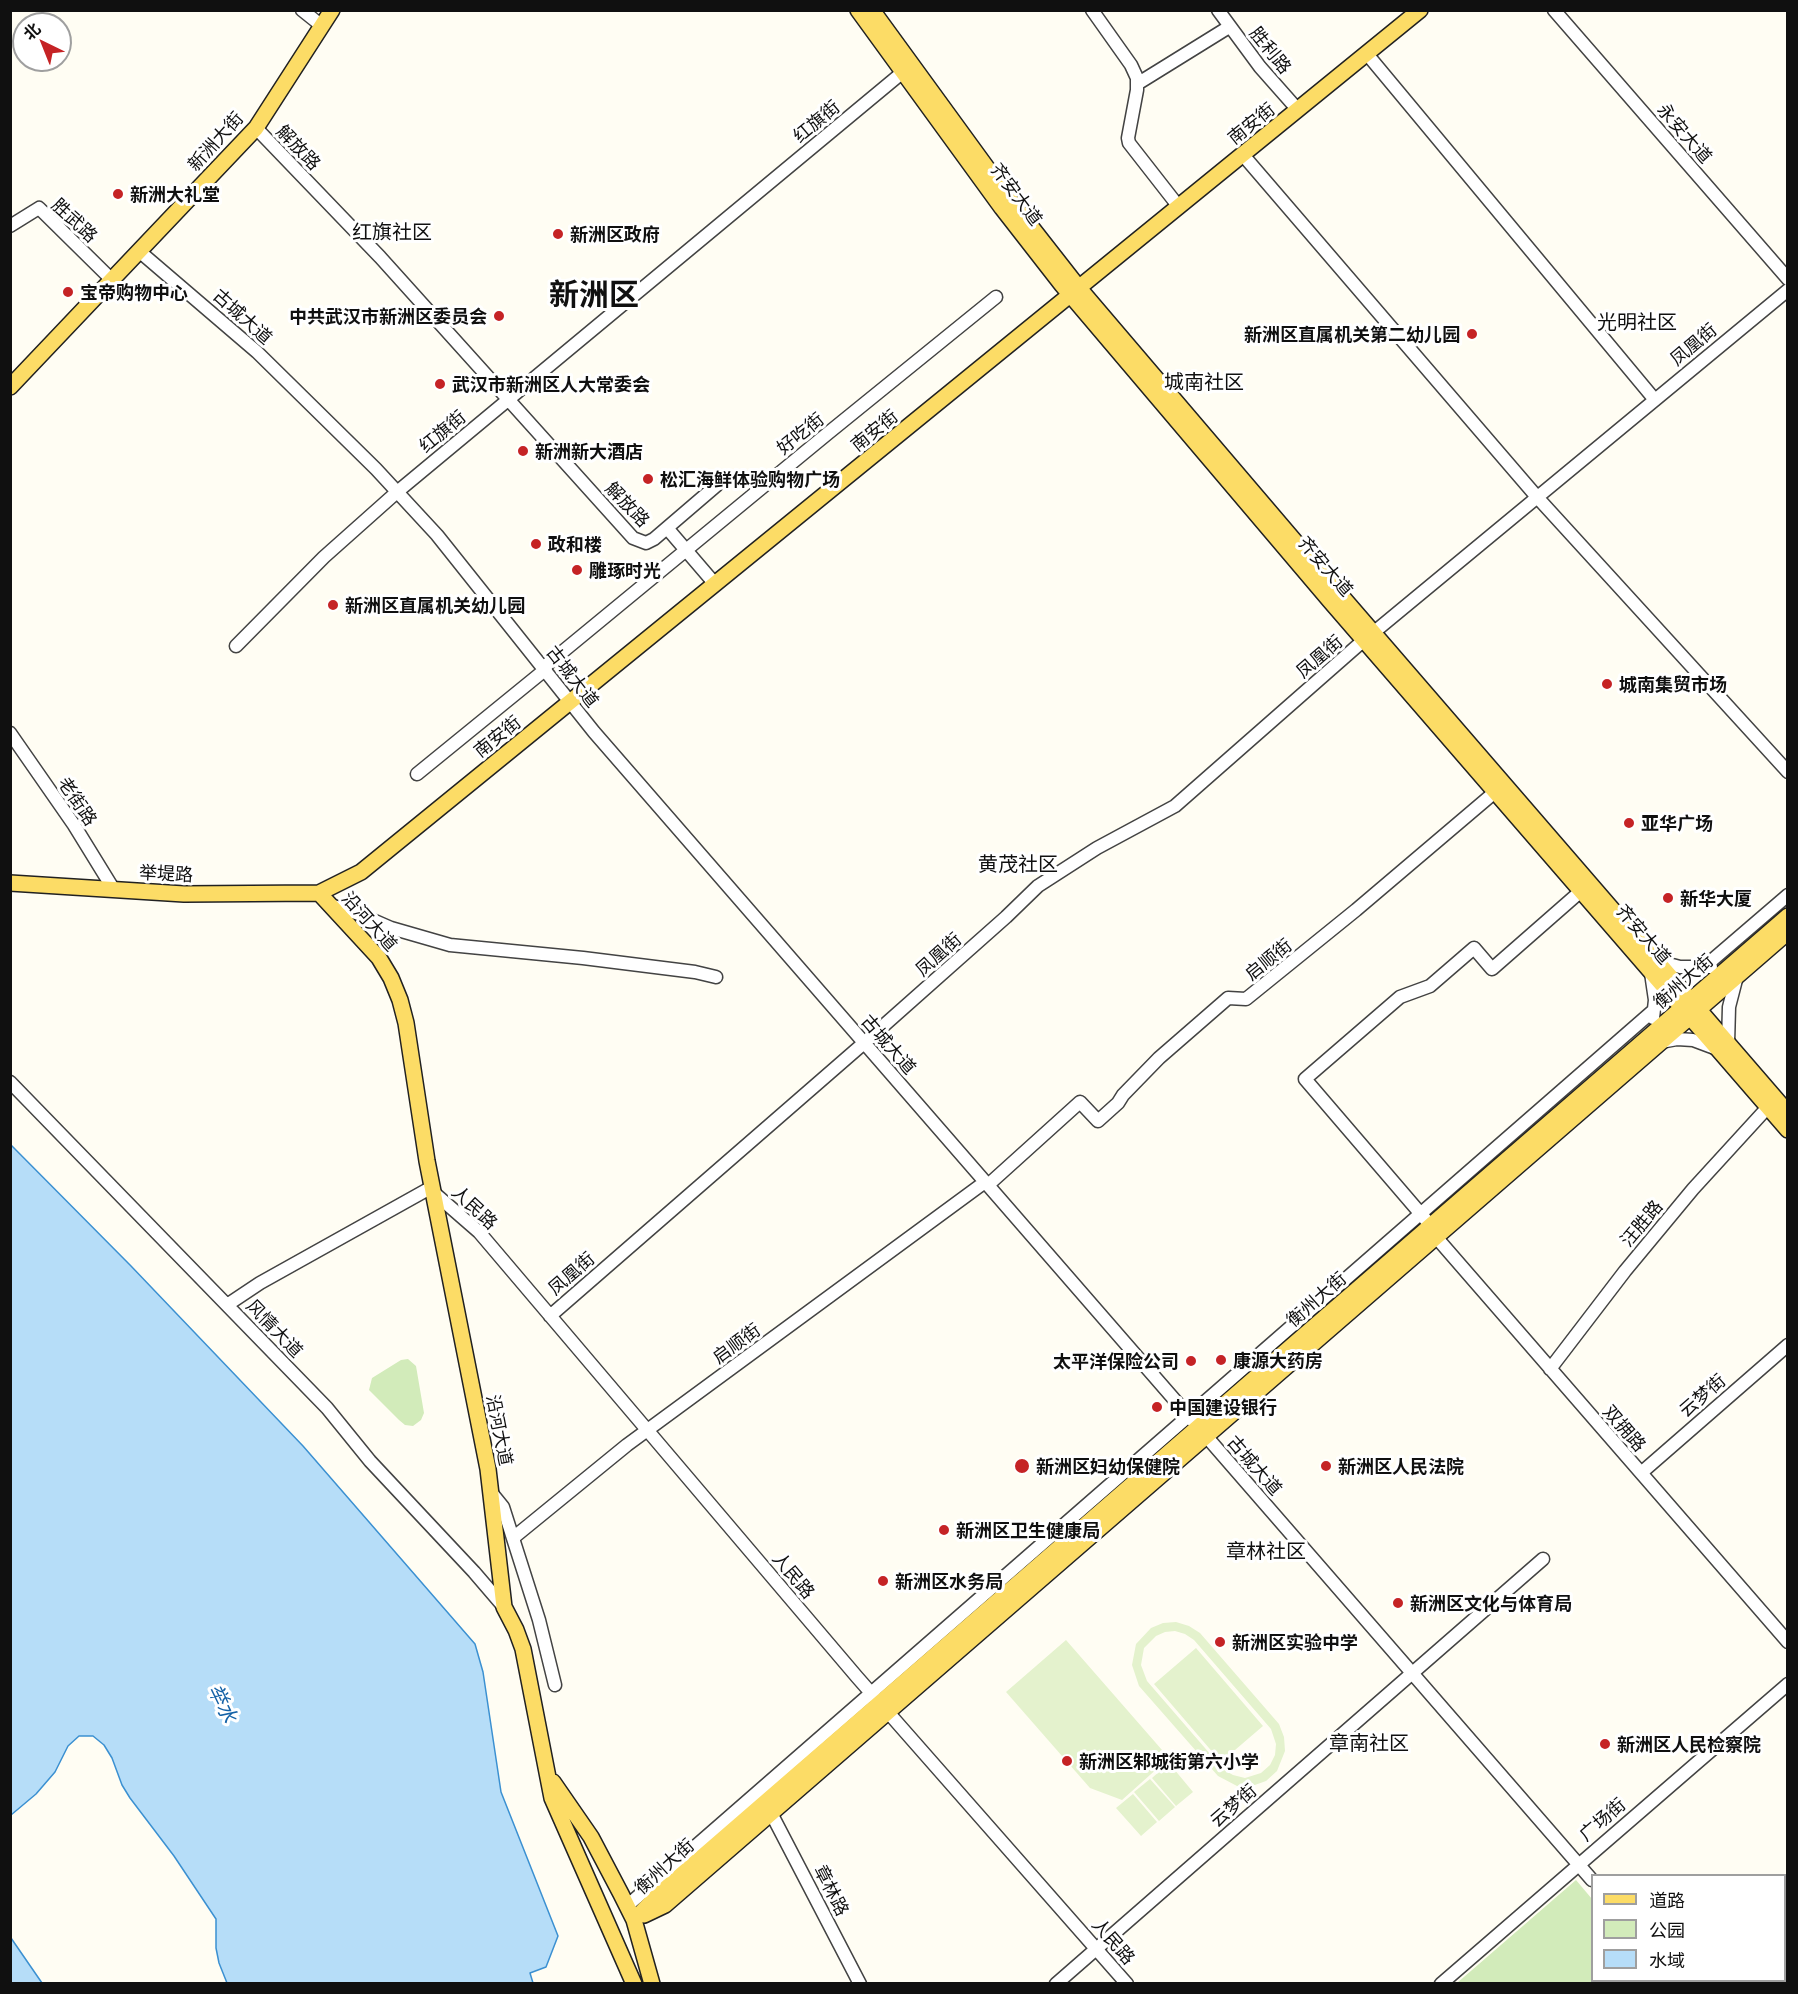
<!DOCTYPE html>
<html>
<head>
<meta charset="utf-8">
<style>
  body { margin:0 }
  #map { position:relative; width:1798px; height:1994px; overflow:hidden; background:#fffdf3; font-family:Georgia,"Noto Sans SC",serif }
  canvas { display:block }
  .frame { position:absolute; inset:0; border:12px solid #101010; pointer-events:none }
  .legend { position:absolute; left:1591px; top:1874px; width:195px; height:108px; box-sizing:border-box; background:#fff; border:2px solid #9f9f9f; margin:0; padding:8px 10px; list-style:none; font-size:18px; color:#101010 }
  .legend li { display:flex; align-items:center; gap:12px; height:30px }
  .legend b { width:30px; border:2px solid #9f9f9f }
  .north { position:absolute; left:12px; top:12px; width:60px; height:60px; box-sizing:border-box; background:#fff; border:2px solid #9f9f9f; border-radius:50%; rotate:317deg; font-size:16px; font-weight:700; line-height:24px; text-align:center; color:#101010 }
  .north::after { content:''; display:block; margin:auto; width:21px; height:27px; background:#c52325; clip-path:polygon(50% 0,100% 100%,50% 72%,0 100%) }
</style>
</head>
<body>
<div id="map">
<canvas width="1798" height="1994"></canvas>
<div class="frame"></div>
<ul class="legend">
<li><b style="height:8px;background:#fcdc66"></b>道路</li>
<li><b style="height:16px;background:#d2ebba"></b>公园</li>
<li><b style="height:16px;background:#b6ddf8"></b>水域</li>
</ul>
<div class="north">北</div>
</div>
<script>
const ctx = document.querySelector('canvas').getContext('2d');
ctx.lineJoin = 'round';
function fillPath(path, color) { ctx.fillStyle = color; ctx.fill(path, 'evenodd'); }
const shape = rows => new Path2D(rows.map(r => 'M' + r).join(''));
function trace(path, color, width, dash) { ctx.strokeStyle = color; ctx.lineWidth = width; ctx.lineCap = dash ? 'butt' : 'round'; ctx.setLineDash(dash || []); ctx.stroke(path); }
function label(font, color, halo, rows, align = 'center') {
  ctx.font = font + ' Georgia,"Noto Sans SC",serif'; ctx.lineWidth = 6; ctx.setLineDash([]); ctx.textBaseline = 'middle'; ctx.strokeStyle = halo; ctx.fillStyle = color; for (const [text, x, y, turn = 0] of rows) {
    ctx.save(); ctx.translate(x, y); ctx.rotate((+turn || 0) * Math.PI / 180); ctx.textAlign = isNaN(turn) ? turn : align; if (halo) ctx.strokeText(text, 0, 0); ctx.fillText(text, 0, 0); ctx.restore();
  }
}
fillPath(shape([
  [408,1359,416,1366,424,1413,421,1420,413,1426,405,1425,399,1420,369,1390,372,1378,401,1360],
  [1576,1880,1592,1899,1592,1980,1661,1980,1664,1983,1457,1983]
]), '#d2ebba');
fillPath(shape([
  [1176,1622,1189,1626,1200,1633,1279,1724,1284,1737,1285,1751,1277,1771,1266,1781,1252,1786,1237,1786,1218,1776,1139,1686,1132,1665,1136,1644,1151,1628,1163,1623],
  [1175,1631,1185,1634,1194,1640,1271,1729,1276,1744,1275,1755,1270,1765,1261,1773,1245,1778,1233,1775,1224,1770,1147,1681,1141,1665,1144,1648,1156,1636,1165,1632],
  [1066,1640,1169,1758,1122,1800,1090,1788,1006,1692],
  [1196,1648,1263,1726,1221,1762,1154,1684],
  [1169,1763,1193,1792,1176,1806,1152,1778],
  [1150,1779,1175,1807,1159,1821,1134,1792],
  [1133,1794,1157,1822,1141,1836,1116,1808]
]), '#e4f2cd');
const water = shape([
  [11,1145,131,1266,303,1446,475,1644,483,1672,501,1792,558,1936,546,1967,530,1973,533,1983,227,1983,219,1963,216,1948,216,1919,174,1856,130,1798,122,1785,112,1758,104,1745,93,1736,79,1736,68,1746,55,1772,36,1794,11,1815,11,1145],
  [10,1938,11,1938,42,1983,11,1983,10,1938]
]);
fillPath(water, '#b6ddf8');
trace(water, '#3b90d1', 1.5);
const minor = shape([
  [302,10,322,26],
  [1092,10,1131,65,1137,78,1137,90,1128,138,1129,143,1179,207],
  [1218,10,1260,67,1298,110],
  [1554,10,1788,279],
  [1367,54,1655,400],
  [1137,84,1229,27],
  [256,128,380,257,633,538,646,543,654,539,717,485],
  [1243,155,1537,497,1788,772],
  [10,226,39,208,112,280],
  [139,251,257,352,376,469,437,535,594,732,1592,1880],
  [667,528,715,584],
  [1373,633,1788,290],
  [236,646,324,557,397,492,903,72],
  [544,667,827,434,996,297],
  [10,733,74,825,114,890],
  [417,774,546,669],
  [330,905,359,914,391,928,450,945,583,958,695,972,716,977],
  [1657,961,1680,967,1711,967],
  [1703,968,1788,895],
  [1651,973,1655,1000,1653,1018],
  [1661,1042,1677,1039,1693,1040,1717,1049],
  [1728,1044,1729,1007,1737,976],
  [10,1082,327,1408,370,1461,474,1572,504,1607],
  [988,1185,1080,1102,1098,1121,1118,1103,1123,1095,1159,1058,1228,998,1246,999,1356,910,1495,792],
  [433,1192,479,1232,857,1677,1127,1984],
  [1426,1220,1305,1079,1400,997,1430,986,1474,948,1492,969,1581,891],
  [1436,1237,1788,1642],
  [227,1305,260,1283,432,1187],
  [550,1316,864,1043,1006,917,1038,886,1097,848,1175,806,1364,640],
  [1550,1369,1625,1271,1693,1189,1768,1107],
  [1641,1473,1788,1345],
  [490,1491,503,1507,539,1620,555,1685],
  [513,1538,627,1445,985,1182],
  [771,1813,860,1984],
  [627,1906,1654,1010],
  [1680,1980,1682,1984],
  [1056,1984,1543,1559],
  [1441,1984,1788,1684]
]);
const major = shape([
  [858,10,1002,208,1062,285,1330,601,1788,1130],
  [872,10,1011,201,1079,288,1339,593,1788,1113],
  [10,387,256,128,332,10],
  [10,883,184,894,319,893,361,872,1420,10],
  [319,893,379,958,391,978,400,1000,406,1023,427,1161,488,1469,504,1607,516,1630,523,1649,552,1798,634,1984],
  [553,1782,591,1837,621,1894,634,1920,652,1984],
  [644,1915,665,1905,1788,932],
  [634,1920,657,1896,1788,916]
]);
trace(minor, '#434343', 15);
trace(major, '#212121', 18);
trace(minor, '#fff', 12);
trace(major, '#fcdc66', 15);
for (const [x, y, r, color] of [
  [118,194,6,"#c52325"],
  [558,234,6,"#c52325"],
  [68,292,6,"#c52325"],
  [499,316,6,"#c52325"],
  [1472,334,6,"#c52325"],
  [440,384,6,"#c52325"],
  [523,451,6,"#c52325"],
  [648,479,6,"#c52325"],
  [536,544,6,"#c52325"],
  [577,570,6,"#c52325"],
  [333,605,6,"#c52325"],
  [1607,684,6,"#c52325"],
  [1629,823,6,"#c52325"],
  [1668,898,6,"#c52325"],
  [1221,1360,6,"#c52325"],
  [1191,1361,6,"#c52325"],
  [1157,1407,6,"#c52325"],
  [1022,1466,8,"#c52325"],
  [1326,1466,6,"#c52325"],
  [944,1530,6,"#c52325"],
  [883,1581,6,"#c52325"],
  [1398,1603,6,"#c52325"],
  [1220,1642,6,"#c52325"],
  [1605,1744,6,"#c52325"],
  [1067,1761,6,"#c52325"]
]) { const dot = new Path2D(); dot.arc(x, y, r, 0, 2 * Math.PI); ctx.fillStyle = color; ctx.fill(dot); trace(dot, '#fff', 2); }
label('18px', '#101010', '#fff', [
  ["胜利路",1271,50,51],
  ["红旗街",816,121,-40],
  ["南安街",1251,123,-39],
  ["永安大道",1685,133,49],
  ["新洲大街",215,141,-48],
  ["解放路",299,147,46],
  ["齐安大道",1017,194,53],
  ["胜武路",75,220,43],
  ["古城大道",243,316,42],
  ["凤凰街",1693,344,-40],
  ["南安街",874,430,-39],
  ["红旗街",442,431,-40],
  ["好吃街",800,433,-39],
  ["解放路",628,504,46],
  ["齐安大道",1326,566,49],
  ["凤凰街",1319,656,-41],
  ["古城大道",573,676,52],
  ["南安街",497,736,-39],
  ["老街路",78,801,56],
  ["举堤路",166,873,3],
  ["沿河大道",370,921,48],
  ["齐安大道",1644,934,49],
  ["凤凰街",938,954,-42],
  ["启顺街",1268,959,-39],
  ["衡州大街",1683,981,-41],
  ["古城大道",889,1044,49],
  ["人民路",475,1207,43],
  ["汪胜路",1641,1223,-50],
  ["凤凰街",571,1273,-41],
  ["衡州大街",1316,1299,-41],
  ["风情大道",275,1328,46],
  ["启顺街",736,1343,-36],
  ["云梦街",1702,1395,-41],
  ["双拥路",1625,1428,49],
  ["沿河大道",500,1430,79],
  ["古城大道",1255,1465,49],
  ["人民路",794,1575,50],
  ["云梦街",1233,1805,-41],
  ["广场街",1602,1819,-41],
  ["衡州大街",664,1866,-42],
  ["章林路",832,1890,63],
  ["人民路",1114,1941,49]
]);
label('bold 18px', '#101010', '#fff', [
  ["新洲大礼堂",130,194],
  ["新洲区政府",570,234],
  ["宝帝购物中心",80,292],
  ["中共武汉市新洲区委员会",487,316,"right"],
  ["新洲区直属机关第二幼儿园",1460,334,"right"],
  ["武汉市新洲区人大常委会",452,384],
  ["新洲新大酒店",535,451],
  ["松汇海鲜体验购物广场",660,479],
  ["政和楼",548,544],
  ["雕琢时光",589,570],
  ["新洲区直属机关幼儿园",345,605],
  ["城南集贸市场",1619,684],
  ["亚华广场",1641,823],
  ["新华大厦",1680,898],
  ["康源大药房",1233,1360],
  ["太平洋保险公司",1179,1361,"right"],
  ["中国建设银行",1169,1407],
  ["新洲区妇幼保健院",1036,1466],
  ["新洲区人民法院",1338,1466],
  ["新洲区卫生健康局",956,1530],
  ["新洲区水务局",895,1581],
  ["新洲区文化与体育局",1410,1603],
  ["新洲区实验中学",1232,1642],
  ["新洲区人民检察院",1617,1744],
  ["新洲区邾城街第六小学",1079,1761]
], 'left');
label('20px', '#101010', '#fff', [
  ["红旗社区",392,231],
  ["光明社区",1637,321],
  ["城南社区",1204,381],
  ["黄茂社区",1018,863],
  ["章林社区",1266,1550],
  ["章南社区",1369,1742]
]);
label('italic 20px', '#1462a7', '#fff', [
  ["举水",223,1703,64]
]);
label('bold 30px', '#101010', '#fff', [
  ["新洲区",594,294]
]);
</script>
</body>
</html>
